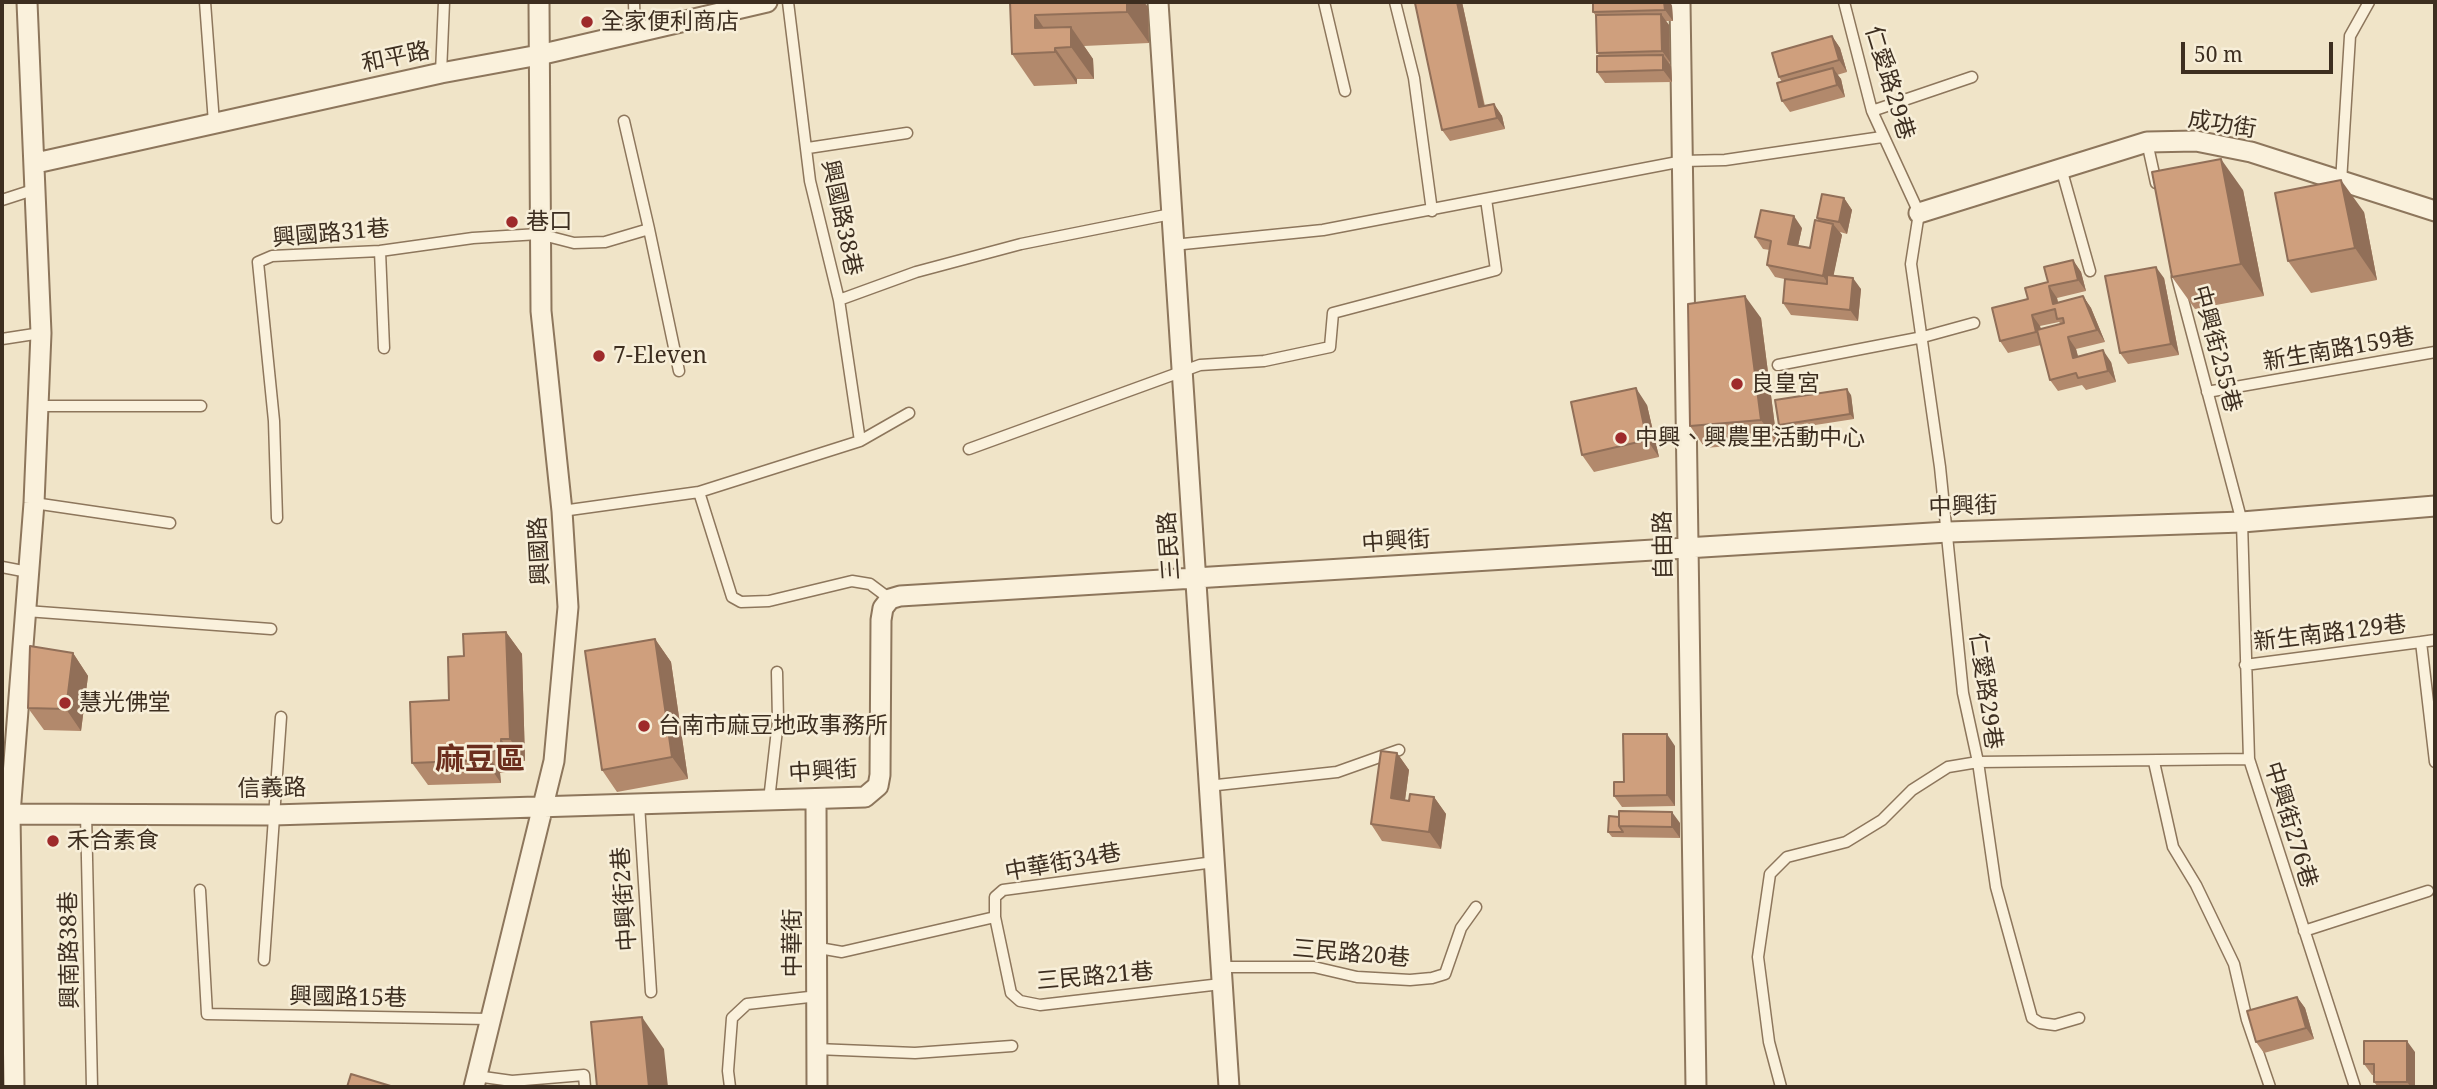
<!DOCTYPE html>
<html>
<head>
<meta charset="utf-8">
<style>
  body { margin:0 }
  #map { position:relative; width:2437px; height:1089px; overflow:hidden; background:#f0e4c8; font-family:"Noto Serif",serif }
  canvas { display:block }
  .frame { position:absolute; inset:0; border:4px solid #3d2e20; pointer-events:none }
  .scale { position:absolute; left:2181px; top:42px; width:152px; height:32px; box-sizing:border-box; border:4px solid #3d2e20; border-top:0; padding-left:9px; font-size:21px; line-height:24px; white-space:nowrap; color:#3d2e20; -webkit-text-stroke:5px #f7eed8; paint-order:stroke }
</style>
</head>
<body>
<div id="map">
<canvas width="2437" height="1089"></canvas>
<div class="frame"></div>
<div class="scale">50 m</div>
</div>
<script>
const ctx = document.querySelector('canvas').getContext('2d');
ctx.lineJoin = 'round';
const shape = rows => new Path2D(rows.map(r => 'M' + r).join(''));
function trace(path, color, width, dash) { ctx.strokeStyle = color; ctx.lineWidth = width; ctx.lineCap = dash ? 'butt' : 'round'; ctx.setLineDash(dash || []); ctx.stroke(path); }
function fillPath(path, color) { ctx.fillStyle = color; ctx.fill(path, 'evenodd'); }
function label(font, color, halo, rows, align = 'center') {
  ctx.font = font + ' "Noto Serif","Noto Sans TC",serif'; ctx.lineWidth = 5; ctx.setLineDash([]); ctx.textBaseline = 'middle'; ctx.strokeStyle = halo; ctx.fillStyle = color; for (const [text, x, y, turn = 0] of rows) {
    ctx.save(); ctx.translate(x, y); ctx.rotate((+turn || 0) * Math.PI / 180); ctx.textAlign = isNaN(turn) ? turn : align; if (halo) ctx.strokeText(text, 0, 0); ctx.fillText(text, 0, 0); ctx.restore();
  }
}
const service = shape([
  [205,2,214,123],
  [634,2,635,32],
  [788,2,810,181,839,300,860,441],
  [1324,2,1345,91],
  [1395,2,1414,78,1432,211],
  [441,73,444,2],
  [1872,111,1972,77],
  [2147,142,2156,183],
  [808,148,907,133],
  [2061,168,2090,271],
  [2341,182,2350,36,2369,2],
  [2,200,36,189],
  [649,229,679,371],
  [1173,245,1323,230,1683,161,1725,160,1882,137],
  [380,251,384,348],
  [2177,277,2242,522,2249,759,2355,1087],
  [839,300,916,272,1021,244,1171,214],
  [2,339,41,333],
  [1778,365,1923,337,1974,323],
  [2207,392,2435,352],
  [39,406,201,406],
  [969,449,1200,365,1264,361,1330,347,1333,313,1496,270,1486,199],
  [699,492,732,597,741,602,769,601,852,581,870,584,890,599],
  [34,503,170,523],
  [562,511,699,492,860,441,909,413],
  [277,518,274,421,258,262,272,256,380,251,473,238,539,234,574,243,605,242,649,229,624,121],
  [2,567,28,572],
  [26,611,271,629],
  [2435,640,2421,642,2435,762],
  [2245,665,2421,642],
  [2154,762,2173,847,2196,885,2234,964,2247,1020,2270,1087],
  [1208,786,1337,772,1399,750],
  [769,800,778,721,777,672],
  [639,804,651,992],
  [86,813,92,1087],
  [1214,862,1003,890,995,897,995,917,1011,993,1020,1001,1040,1005,1221,984],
  [200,890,207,1014,489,1019],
  [2304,931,2428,891],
  [819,948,842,952,995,917],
  [264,960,281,717],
  [1220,967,1314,967,1357,977,1410,980,1432,978,1445,974,1461,928,1476,907],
  [2079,1018,2055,1025,2040,1023,2032,1018,1996,887,1978,762,2249,759],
  [816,1049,915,1053,1012,1046],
  [476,1076,512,1081,584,1075,585,1087],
  [730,1087,728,1071,732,1018,747,1004,818,996],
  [1781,1087,1769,1042,1758,957,1770,874,1787,857,1846,842,1882,820,1912,790,1948,767,1978,762,1963,693,1940,467,1911,264,1919,213,1872,111,1844,2]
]);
const minor = shape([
  [1158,2,1229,1087],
  [1680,2,1696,1087],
  [36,163,441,73,539,55,767,2],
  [1919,213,2147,142,2196,141,2251,152,2435,211],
  [816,800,817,1087],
  [2,814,273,815,865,797,878,786,880,775,881,620,883,608,890,599,900,596,1948,532,2242,522,2435,506],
  [14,1087,10,814,34,503,41,333,27,2],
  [474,1087,554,761,568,607,562,511,541,311,539,2]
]);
trace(service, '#8d765c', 13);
trace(minor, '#8d765c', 23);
trace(service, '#faf1dc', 10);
trace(minor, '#faf1dc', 19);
fillPath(shape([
  [1010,2,1148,7,1149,43,1084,46,1093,59,1094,79,1077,79,1077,84,1034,86,1012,54],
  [1420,2,1462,2,1485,106,1494,104,1502,116,1505,129,1450,141,1442,130],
  [1593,2,1670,2,1672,6,1673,21,1666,21,1669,25,1670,62,1669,62,1671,66,1672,82,1605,83,1597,72,1600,56,1597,53,1596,16,1593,12],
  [1832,36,1840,48,1847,72,1837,75,1841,79,1845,97,1790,112,1782,101,1782,82,1779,77],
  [2243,190,2264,296,2195,309,2172,277],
  [1844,198,1852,210,1847,234,1840,232,1842,235,1833,276,1861,289,1858,321,1791,315,1783,303,1789,280,1775,277,1767,265,1770,250,1763,249,1755,237,1802,228,1798,246,1810,248,1819,221,1817,218],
  [2364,212,2377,280,2311,293,2288,261],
  [2073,260,2081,272,2086,291,2057,298,2058,303,2083,296,2091,308,2105,342,2076,349,2078,356,2111,362,2116,382,2086,390,2082,385,2058,391,2050,380,2041,345,2008,353,2000,341,2028,299],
  [2059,322,2061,324,2041,329,2040,326],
  [2164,278,2179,355,2128,364,2120,353],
  [1761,318,1777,442,1705,448,1690,426],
  [1851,395,1854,419,1783,430,1779,425],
  [1647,405,1659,457,1594,472,1582,455],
  [506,632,522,654,525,761,516,761,517,772,500,773,501,783,428,785,412,763,449,700,464,656],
  [655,639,671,662,688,779,617,792,602,770],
  [73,653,88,676,81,731,44,730,28,708],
  [1675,746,1675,806,1622,807,1614,796,1624,782],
  [1397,753,1409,770,1405,800,1409,801,1434,797,1446,814,1441,849,1382,841,1371,824],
  [1609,816,1680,823,1680,838,1612,837,1608,832],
  [2297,997,2305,1008,2314,1039,2264,1053,2256,1042],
  [2415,1052,2415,1087,2378,1087,2374,1082,2374,1075,2372,1075,2364,1064]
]), '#b2896c');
fillPath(shape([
  [1127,2,1144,2,1148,7,1149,43,1127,12],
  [1457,2,1462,2,1487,119,1479,107],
  [1664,2,1670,2,1672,6,1673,21,1665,10],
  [1661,14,1669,25,1670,62,1662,51],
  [1035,15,1057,47,1055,48,1077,79,1077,84,1055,52,1035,28],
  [1071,27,1093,59,1094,79,1071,47],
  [1832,36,1840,48,1847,72,1839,60],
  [1663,55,1671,66,1672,82,1663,70],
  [1833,68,1841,79,1845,97,1837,85],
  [1494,104,1502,116,1505,129,1497,118],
  [2221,159,2243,190,2264,296,2241,264],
  [2341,180,2364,212,2377,280,2355,248],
  [1844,198,1852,210,1847,234,1839,222],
  [1794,216,1802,228,1796,255,1788,244],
  [1833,224,1842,235,1831,288,1823,276],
  [2073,260,2081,272,2086,291,2078,280],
  [2156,267,2164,278,2179,355,2171,344],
  [1853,278,1861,289,1858,321,1850,310],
  [2049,286,2057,298,2061,315,2053,304],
  [1745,296,1761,318,1777,442,1761,420],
  [2083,296,2091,308,2105,342,2097,330],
  [2032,315,2040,326,2044,344,2036,332],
  [2068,337,2076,349,2081,369,2073,358],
  [2103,350,2111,362,2116,382,2108,371],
  [1636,388,1647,405,1659,457,1647,440],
  [1847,389,1851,395,1854,419,1850,414],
  [506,632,522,654,525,761,510,739],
  [655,639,671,662,688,779,672,757],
  [73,653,88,676,81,731,66,709],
  [1667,734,1675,746,1675,806,1667,795],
  [501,739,516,761,517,772,501,750],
  [485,751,500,773,501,783,485,760],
  [1397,753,1409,770,1403,815,1391,798],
  [1434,797,1446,814,1441,849,1429,832],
  [1672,812,1680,823,1680,838,1672,827],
  [2297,997,2305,1008,2314,1039,2306,1028],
  [642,1017,664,1049,668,1087,649,1087],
  [2407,1041,2415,1052,2415,1087,2411,1087,2407,1082]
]), '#916f58');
const building = shape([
  [1010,2,1127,2,1127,12,1035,15,1035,28,1071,27,1071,47,1055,48,1055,52,1012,54,1010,2],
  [1420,2,1457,2,1479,107,1494,104,1497,118,1442,130,1415,3,1420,2],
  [1593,2,1664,2,1665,10,1593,12,1593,2],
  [1661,14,1662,51,1597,53,1596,15,1661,14],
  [1832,36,1839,60,1779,77,1772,53,1832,36],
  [1663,55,1663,70,1597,72,1597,56,1663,55],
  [1833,68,1837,85,1782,101,1777,83,1833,68],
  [2221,159,2241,264,2172,277,2152,172,2221,159],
  [2341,180,2355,248,2288,261,2275,193,2341,180],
  [1822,194,1844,198,1839,222,1817,218,1822,194],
  [1761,210,1794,216,1788,244,1810,248,1815,220,1833,224,1823,276,1767,265,1771,241,1755,237,1761,210],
  [2073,260,2078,280,2049,286,2053,304,2083,296,2097,330,2068,337,2073,358,2103,350,2108,371,2078,378,2076,373,2050,380,2037,330,2064,323,2063,318,2057,319,2055,309,2032,315,2036,332,2000,341,1992,308,2028,299,2025,288,2048,282,2044,267,2073,260],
  [2156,267,2171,344,2120,353,2105,276,2156,267],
  [1827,275,1853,278,1850,310,1783,303,1785,279,1827,284,1827,275],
  [1745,296,1761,420,1690,426,1688,304,1745,296],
  [1636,388,1647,440,1582,455,1571,402,1636,388],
  [1847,389,1850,414,1779,425,1775,400,1847,389],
  [506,632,510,739,501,739,501,750,485,751,485,760,412,763,410,702,449,700,448,657,464,656,463,634,506,632],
  [655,639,672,757,602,770,585,651,655,639],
  [30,646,73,653,66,709,28,708,30,646],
  [1623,734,1667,734,1667,795,1614,796,1614,782,1624,782,1623,734],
  [1381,751,1397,753,1391,798,1409,801,1410,794,1434,797,1429,832,1371,824,1381,751],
  [1619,811,1672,812,1672,827,1619,826,1619,811],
  [1609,816,1619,817,1619,826,1623,832,1608,832,1609,816],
  [2297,997,2306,1028,2256,1042,2247,1011,2297,997],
  [642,1017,649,1087,597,1087,591,1022,642,1017],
  [2364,1041,2407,1041,2407,1082,2374,1082,2374,1064,2364,1064,2364,1041],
  [351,1074,394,1087,347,1087,351,1074]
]);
fillPath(building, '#cf9f7d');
trace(building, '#916f58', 2);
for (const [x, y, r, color] of [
  [587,22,7,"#9e2a2b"],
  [512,222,7,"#9e2a2b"],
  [599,356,7,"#9e2a2b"],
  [1737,384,7,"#9e2a2b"],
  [1621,438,7,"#9e2a2b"],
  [65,703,7,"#9e2a2b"],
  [644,726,7,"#9e2a2b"],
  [53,841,7,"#9e2a2b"]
]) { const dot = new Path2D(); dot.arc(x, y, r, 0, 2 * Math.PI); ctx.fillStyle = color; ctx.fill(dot); trace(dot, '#f7eed8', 2.5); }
label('23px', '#3d2e20', '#f7eed8', [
  ["全家便利商店",601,22],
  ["巷口",526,222],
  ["7-Eleven",613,356],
  ["良皇宮",1751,384],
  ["中興、興農里活動中心",1635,438],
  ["慧光佛堂",79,703],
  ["台南市麻豆地政事務所",658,726],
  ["禾合素食",67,841]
], 'left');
label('23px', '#3d2e20', '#f7eed8', [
  ["和平路",396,58,-12],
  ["仁愛路29巷",1889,83,73],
  ["成功街",2222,125,9],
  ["興國路38巷",841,218,78],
  ["興國路31巷",331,234,-5],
  ["中興街255巷",2216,349,75],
  ["新生南路159巷",2339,350,-10],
  ["中興街",1963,507,-2],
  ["中興街",1396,542,-4],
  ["自由路",1664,545,-91],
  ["三民路",1170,546,-94],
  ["興國路",540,551,-93],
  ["新生南路129巷",2330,634,-7],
  ["仁愛路29巷",1985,691,82],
  ["中興街",823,772,-4],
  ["信義路",272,789,-1],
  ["中興街276巷",2290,825,73],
  ["中華街34巷",1063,863,-10],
  ["中興街2巷",625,899,-94],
  ["中華街",793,943,-90],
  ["興南路38巷",70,950,-91],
  ["三民路20巷",1351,954,5],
  ["三民路21巷",1095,977,-5],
  ["興國路15巷",348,998,1]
]);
label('bold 30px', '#6b2e1e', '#f7eed8', [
  ["麻豆區",480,760]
]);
</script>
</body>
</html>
